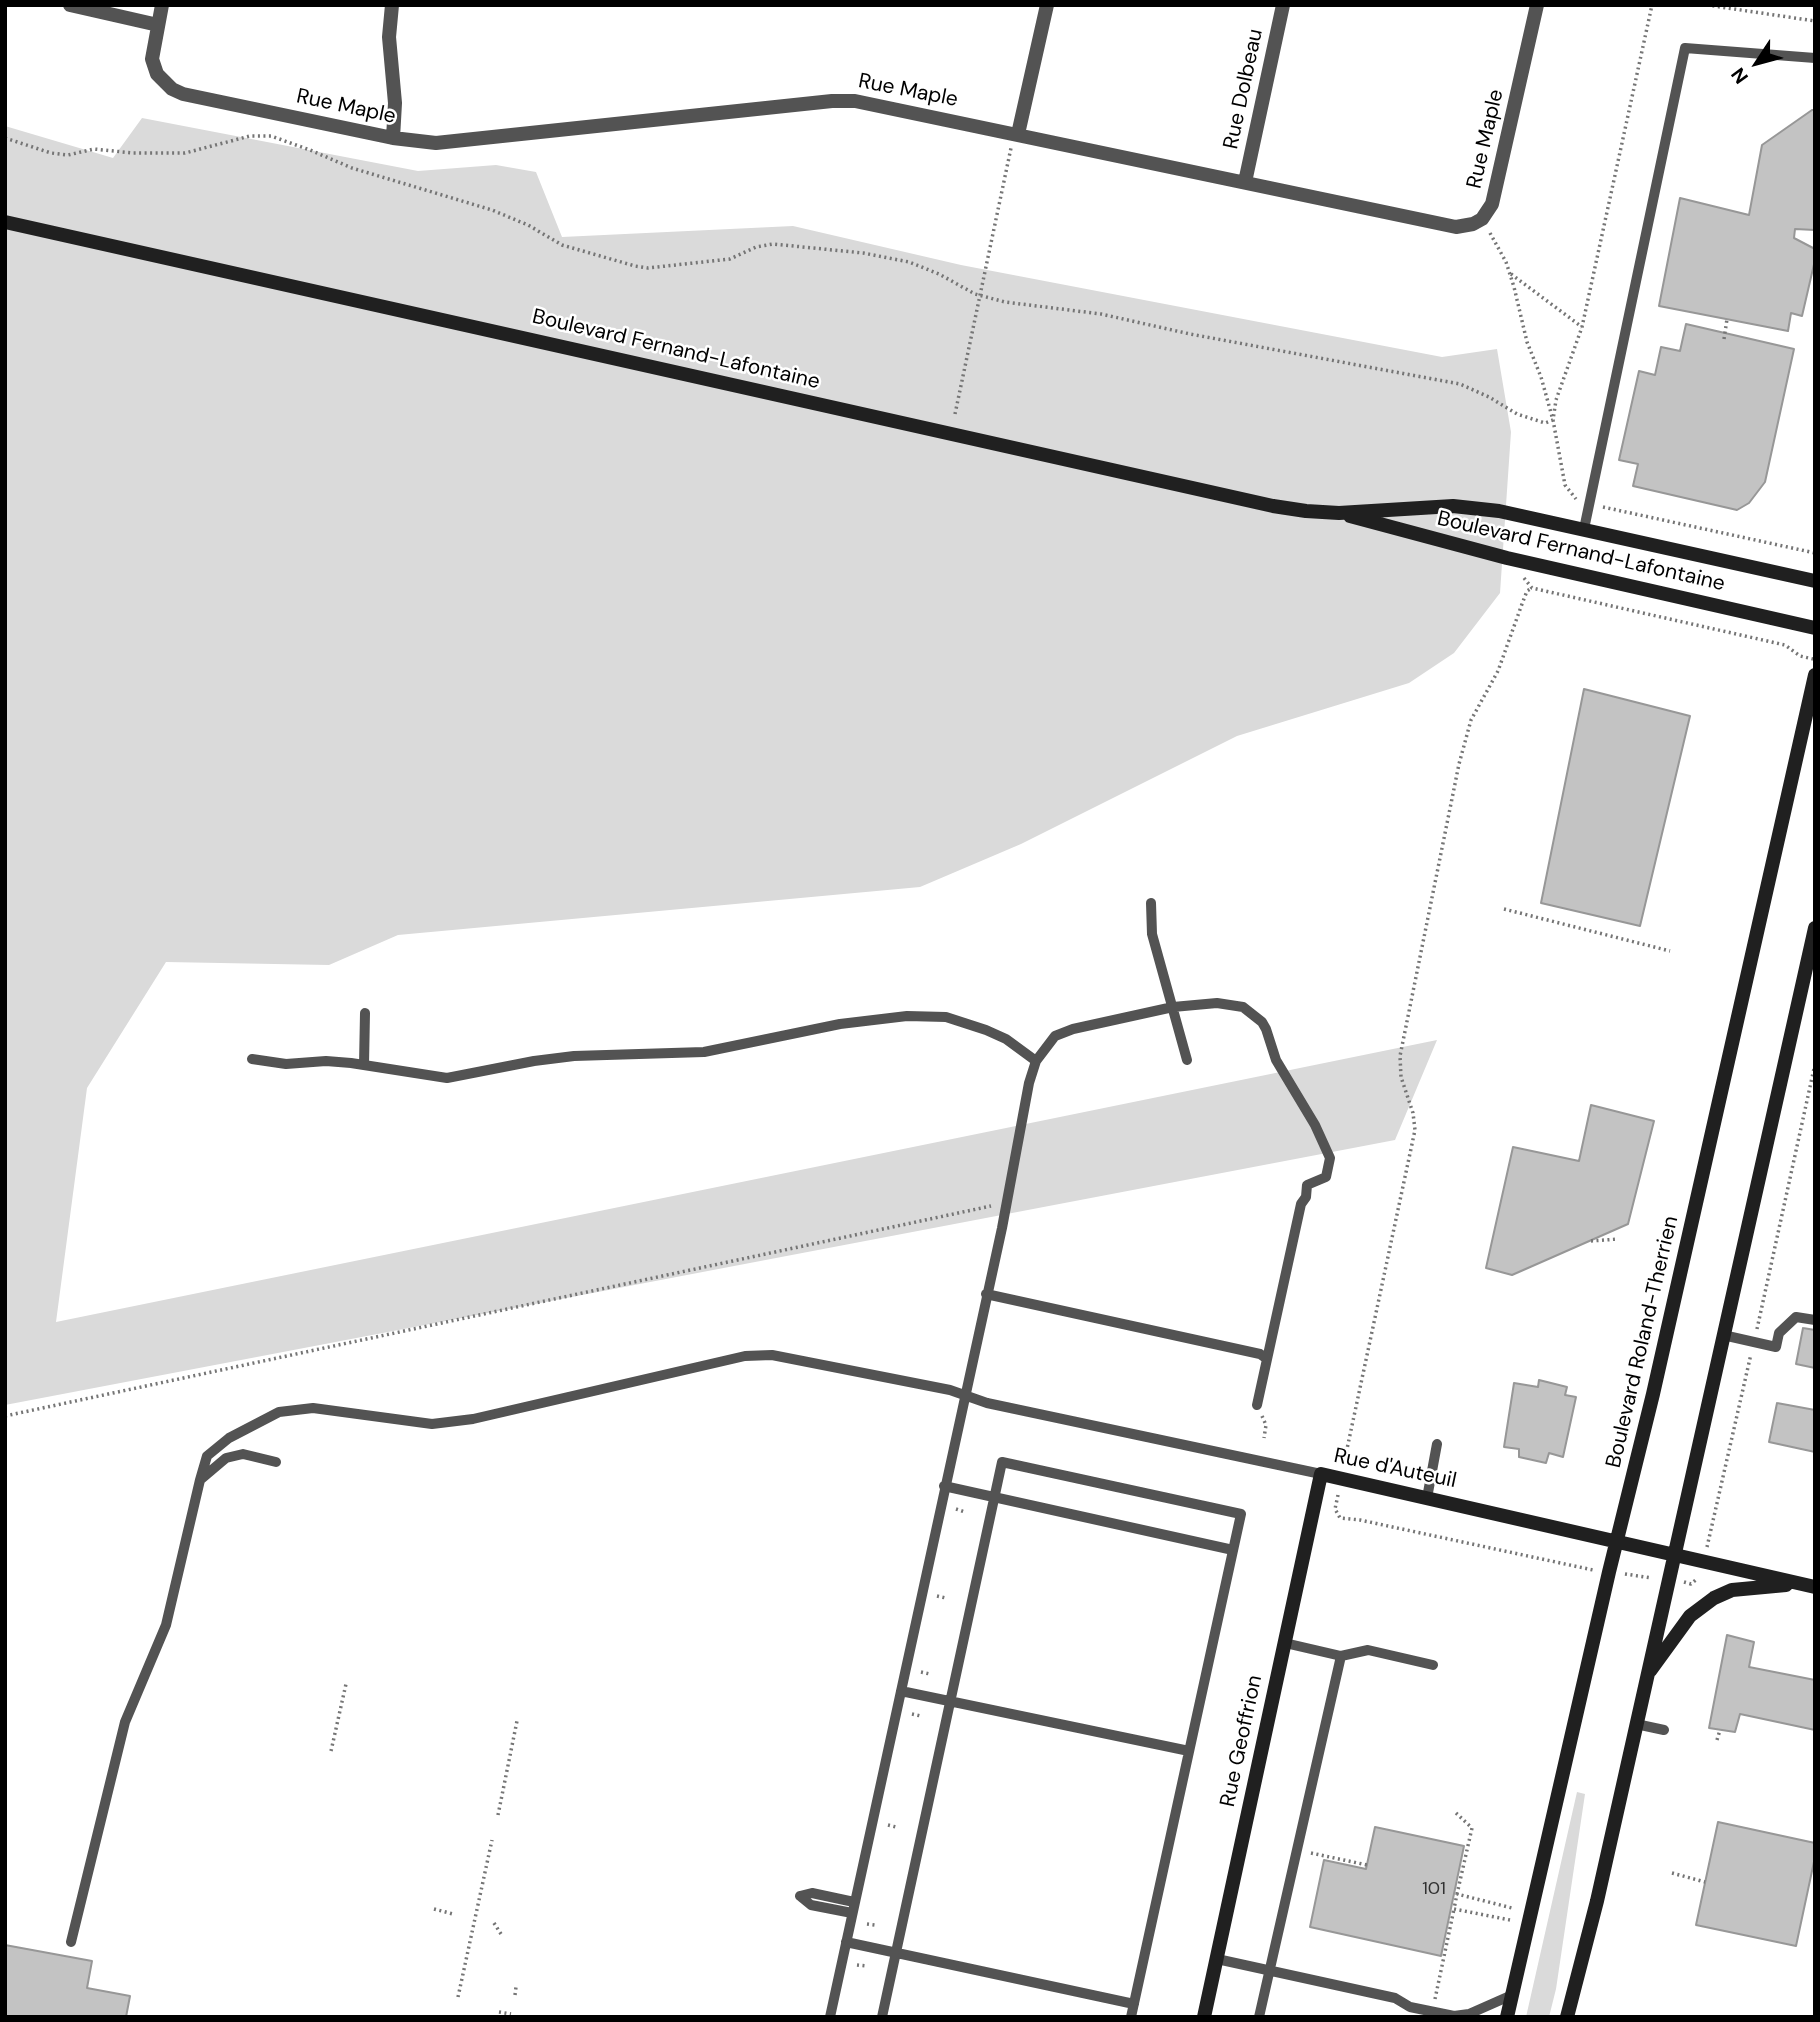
<!DOCTYPE html>
<html>
<head>
<meta charset="utf-8">
<style>
  body { margin:0 }
  #map { position:relative; width:1820px; height:2022px; overflow:hidden; background:#fff; font-family:"DM Sans",sans-serif }
  canvas { display:block }
  .frame { position:absolute; inset:0; border:7px solid #000; pointer-events:none }
  .north { position:absolute; left:1722px; top:28px; width:70px; height:70px; -webkit-text-stroke:5px #fff; paint-order:stroke; rotate:234deg; font-size:19px; font-weight:700; line-height:28px; text-align:center; color:#000 }
  .north::after { content:''; display:block; margin:auto; width:24px; height:32px; background:#000; clip-path:polygon(50% 0,100% 100%,50% 72%,0 100%) }
</style>
</head>
<body>
<div id="map">
<canvas width="1820" height="2022"></canvas>
<div class="frame"></div>
<div class="north">N</div>
</div>
<script>
const ctx = document.querySelector('canvas').getContext('2d');
ctx.lineJoin = 'round';
function fillPath(path, color) { ctx.fillStyle = color; ctx.fill(path, 'evenodd'); }
const shape = rows => new Path2D(rows.map(r => 'M' + r).join(''));
function trace(path, color, width, dash) { ctx.strokeStyle = color; ctx.lineWidth = width; ctx.lineCap = dash ? 'butt' : 'round'; ctx.setLineDash(dash || []); ctx.stroke(path); }
function label(font, color, halo, rows, align = 'center') {
  ctx.font = font + ' "DM Sans",sans-serif'; ctx.lineWidth = 5; ctx.setLineDash([]); ctx.textBaseline = 'middle'; ctx.strokeStyle = halo; ctx.fillStyle = color; for (const [text, x, y, turn = 0] of rows) {
    ctx.save(); ctx.translate(x, y); ctx.rotate((+turn || 0) * Math.PI / 180); ctx.textAlign = isNaN(turn) ? turn : align; if (halo) ctx.strokeText(text, 0, 0); ctx.fillText(text, 0, 0); ctx.restore();
  }
}
fillPath(shape([
  [142,118,418,171,496,165,536,172,562,237,793,226,961,265,1442,357,1497,349,1511,432,1500,593,1454,653,1409,683,1237,736,1021,844,920,887,398,935,329,965,166,962,87,1088,56,1322,1437,1040,1395,1140,5,1405,5,126,113,158],
  [1577,1792,1585,1794,1556,1989,1549,2017,1526,2017]
]), '#dadada');
const building = shape([
  [1812,110,1815,110,1815,230,1795,229,1794,238,1815,249,1815,260,1802,316,1791,313,1788,331,1659,306,1680,198,1749,215,1762,145,1812,110],
  [1686,324,1794,349,1765,482,1749,503,1737,510,1633,486,1638,464,1619,460,1639,371,1655,375,1661,347,1680,351,1686,324],
  [1584,689,1690,716,1640,926,1541,903,1584,689],
  [1591,1105,1654,1121,1628,1224,1512,1275,1486,1268,1513,1147,1579,1161,1591,1105],
  [1803,1328,1815,1330,1815,1368,1796,1364,1803,1328],
  [1539,1380,1567,1387,1565,1395,1576,1397,1563,1457,1549,1453,1546,1463,1519,1457,1519,1449,1504,1447,1514,1383,1538,1387,1539,1380],
  [1777,1403,1815,1410,1815,1452,1769,1442,1777,1403],
  [1727,1635,1754,1642,1749,1667,1815,1680,1815,1730,1740,1714,1735,1732,1709,1728,1727,1635],
  [1718,1822,1815,1843,1815,1857,1796,1946,1696,1925,1718,1822],
  [1375,1827,1464,1846,1441,1956,1310,1927,1324,1860,1366,1869,1375,1827],
  [5,1945,92,1961,87,1988,130,1996,126,2017,5,2017,5,1945]
]);
fillPath(building, '#c3c3c3');
trace(building, '#979797', 2);
trace(shape([
  [1707,5,1815,21],
  [5,138,51,153,68,155,94,149,133,153,185,153,250,136,271,136,310,150,352,168,492,210,528,225,562,245,635,266,648,268,730,259,756,247,773,244,863,253,909,262,939,274,975,294,1005,302,1101,314,1190,334,1460,384,1489,397,1517,414,1545,423,1553,420,1556,400,1582,327,1652,5],
  [1490,233,1506,262,1514,287,1527,342,1541,377,1553,420,1565,485,1576,499],
  [1511,274,1582,327],
  [1724,339,1727,319],
  [955,414,1011,148],
  [1603,507,1815,553],
  [1524,578,1532,588,1785,645,1800,656,1813,659],
  [1504,909,1670,951],
  [1591,1241,1618,1239],
  [1757,1329,1815,1064],
  [5,1416,991,1206],
  [1262,1416,1266,1425,1264,1438],
  [1344,1463,1415,1130,1413,1113,1401,1077,1400,1056,1459,764,1471,720,1498,671,1522,604,1527,591,1532,588],
  [1338,1495,1335,1509,1340,1518,1360,1520,1593,1570],
  [956,1509,965,1512],
  [1707,1547,1751,1354],
  [1625,1574,1652,1578],
  [1684,1582,1691,1584,1698,1578],
  [937,1596,946,1598],
  [921,1672,930,1674],
  [912,1714,921,1716],
  [1717,1740,1720,1730],
  [331,1751,346,1684],
  [1456,1813,1472,1828,1457,1894],
  [498,1815,517,1721],
  [888,1825,896,1827],
  [1311,1853,1367,1865],
  [1672,1873,1705,1882],
  [434,1909,453,1914],
  [1510,1920,1454,1909,1457,1894,1512,1908],
  [494,1923,501,1934],
  [867,1924,875,1925],
  [857,1965,866,1966],
  [515,1995,516,1987],
  [458,1997,492,1840],
  [1435,1999,1454,1909],
  [499,2012,511,2014]
]), '#757575', 3.5, [2, 3.5]);
trace(shape([
  [1584,529,1685,48,1815,58],
  [1151,903,1152,934,1187,1060],
  [252,1059,286,1064,326,1061,351,1063,447,1078,534,1061,574,1056,704,1052,840,1024,907,1016,946,1017,986,1030,1006,1039,1036,1061],
  [364,1065,365,1013],
  [986,1294,1260,1354,1267,1359],
  [1723,1335,1776,1347,1779,1333,1796,1317,1815,1320],
  [200,1480,207,1456,229,1438,279,1412,313,1408,432,1424,473,1419,745,1356,772,1355,950,1390,987,1403,1321,1474],
  [944,1486,1233,1550],
  [1427,1498,1437,1444],
  [1341,1656,1368,1650,1433,1665],
  [901,1691,1189,1751],
  [1636,1724,1664,1730],
  [800,1896,811,1905,852,1913],
  [800,1896,812,1893,854,1902],
  [71,1942,125,1722,166,1625,200,1480,226,1458,243,1454,276,1462],
  [846,1942,1134,2004],
  [1217,1959,1395,1998,1410,2007,1454,2016,1469,2014,1512,1995],
  [830,2017,1002,1228,1029,1083,1036,1061,1055,1036,1073,1029,1173,1007,1217,1003,1243,1007,1262,1022,1266,1029,1276,1060,1315,1125,1330,1158,1326,1177,1307,1185,1306,1197,1301,1204,1257,1405],
  [882,2017,1002,1462,1241,1514,1131,2017],
  [1259,2017,1341,1656,1285,1643]
]), '#535353', 10);
trace(shape([
  [70,5,158,25],
  [162,5,152,59,157,74,172,89,183,94,393,138,436,143,832,101,855,101,1456,227,1473,224,1482,219,1492,204,1537,5],
  [392,5,389,37,395,103,393,138],
  [1018,134,1047,5],
  [1245,182,1283,5]
]), '#535353', 14);
trace(shape([
  [5,222,1273,506,1306,511,1339,513,1453,506,1499,511,1815,581],
  [1350,516,1507,558,1815,628],
  [1650,1671,1690,1616,1714,1598,1732,1590,1786,1585],
  [1204,2017,1321,1474,1815,1587],
  [1507,2017,1609,1572,1653,1394,1815,675],
  [1567,2017,1597,1901,1815,928]
]), '#202020', 14);
label('18px', '#313131', null, [
  ["101",1434,1889]
]);
label('21px', '#000', '#fff', [
  ["Rue Dolbeau",1244,89,-78],
  ["Rue Maple",908,91,11],
  ["Rue Maple",346,107,12],
  ["Rue Maple",1486,139,-77],
  ["Boulevard Fernand-Lafontaine",676,350,13],
  ["Boulevard Fernand-Lafontaine",1581,552,13],
  ["Boulevard Roland-Therrien",1643,1342,-77],
  ["Rue d'Auteuil",1395,1469,12],
  ["Rue Geoffrion",1242,1741,-78]
]);
</script>
</body>
</html>
